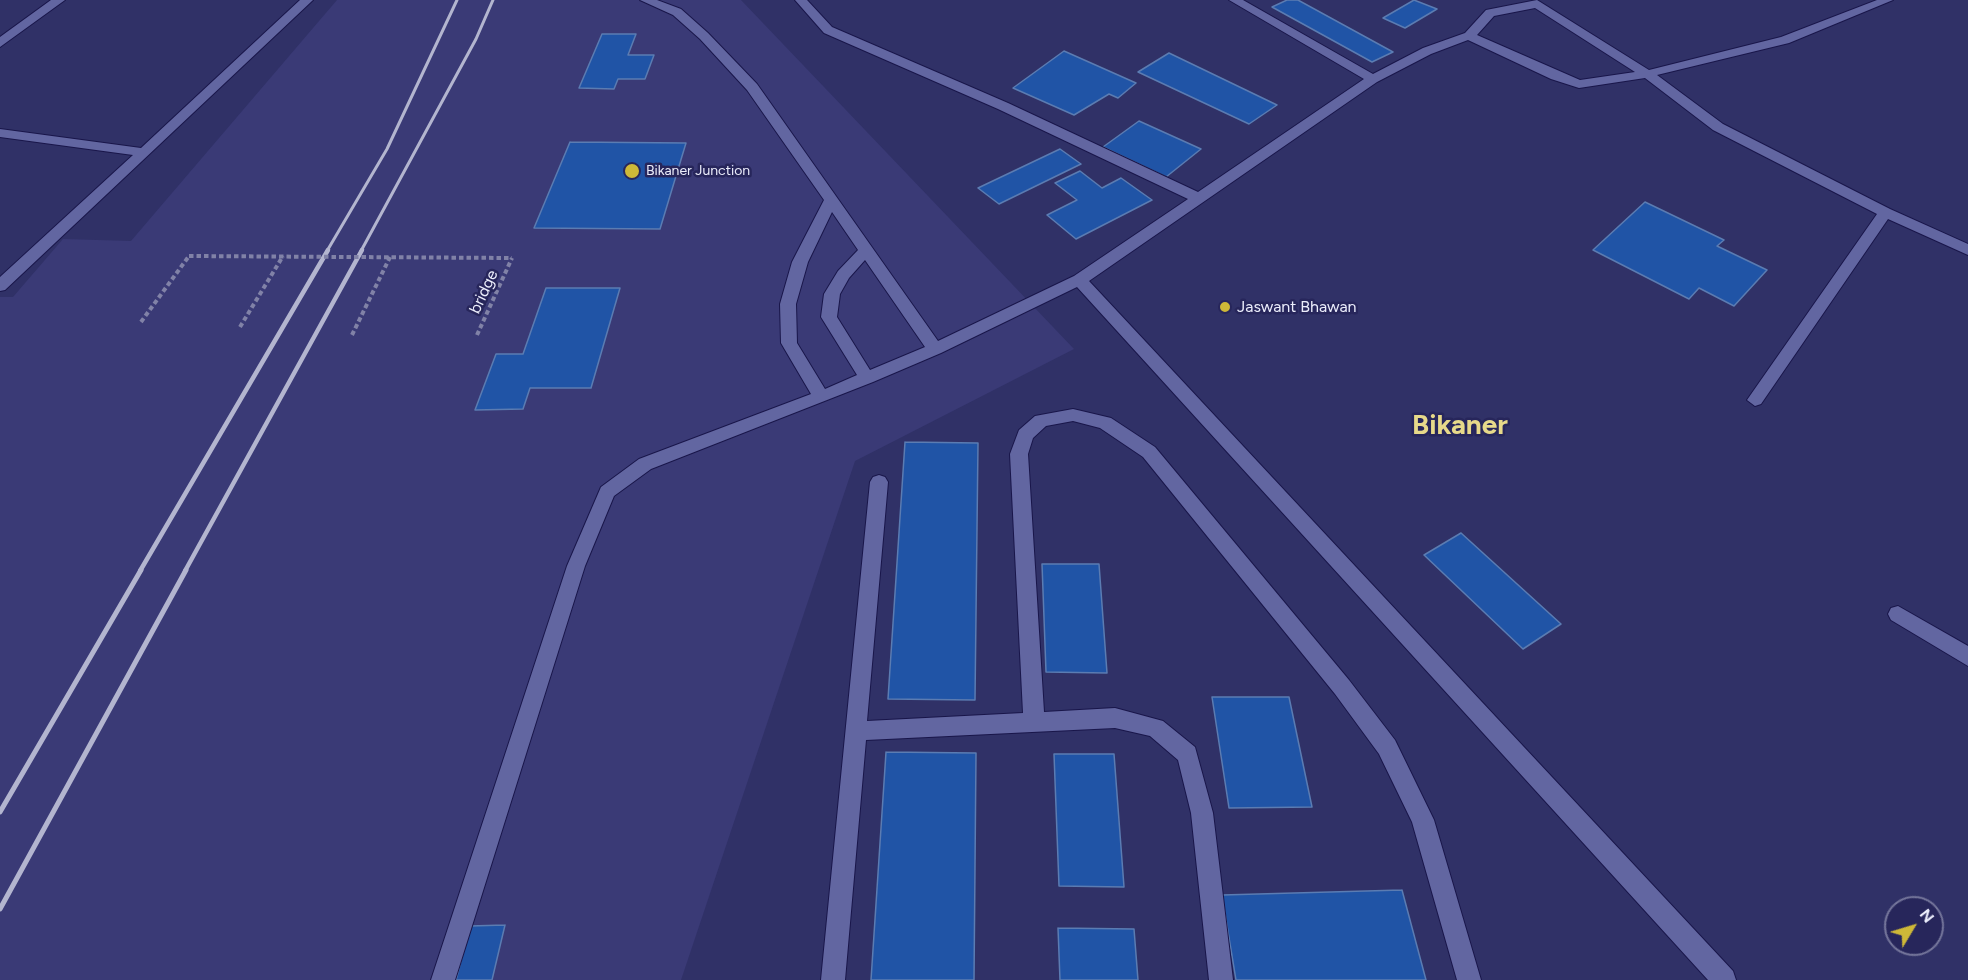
<!DOCTYPE html>
<html>
<head>
<meta charset="utf-8">
<style>
  body { margin:0 }
  #map { position:relative; width:1968px; height:980px; overflow:hidden; background:#303167; font-family:Figtree,sans-serif }
  canvas { display:block }
  .north { position:absolute; left:1884px; top:896px; width:60px; height:60px; box-sizing:border-box; background:#27265b; border:2px solid #75769b; border-radius:50%; rotate:52deg; font-size:16px; font-weight:700; line-height:24px; text-align:center; color:#ebedfb }
  .north::after { content:''; display:block; margin:auto; width:21px; height:27px; background:#ceb838; clip-path:polygon(50% 0,100% 100%,50% 72%,0 100%) }
</style>
</head>
<body>
<div id="map">
<canvas width="1968" height="980"></canvas>
<div class="north">N</div>
</div>
<script>
const ctx = document.querySelector('canvas').getContext('2d');
ctx.lineJoin = 'round';
function fillPath(path, color) { ctx.fillStyle = color; ctx.fill(path, 'evenodd'); }
const shape = rows => new Path2D(rows.map(r => 'M' + r).join(''));
function trace(path, color, width, dash) { ctx.strokeStyle = color; ctx.lineWidth = width; ctx.lineCap = dash ? 'butt' : 'round'; ctx.setLineDash(dash || []); ctx.stroke(path); }
function label(font, color, halo, rows, align = 'center') {
  ctx.font = font + ' Figtree,sans-serif'; ctx.lineWidth = 5; ctx.setLineDash([]); ctx.textBaseline = 'middle'; ctx.strokeStyle = halo; ctx.fillStyle = color; for (const [text, x, y, turn = 0] of rows) {
    ctx.save(); ctx.translate(x, y); ctx.rotate((+turn || 0) * Math.PI / 180); ctx.textAlign = isNaN(turn) ? turn : align; if (halo) ctx.strokeText(text, 0, 0); ctx.fillText(text, 0, 0); ctx.restore();
  }
}
fillPath(shape([
  [337,0,741,0,1074,349,855,461,681,980,0,980,0,297,13,297,63,239,131,241]
]), '#3a3a76');
const building = shape([
  [1287,0,1298,0,1393,52,1372,62,1272,7,1287,0],
  [1414,0,1437,9,1405,28,1383,18,1414,0],
  [602,34,636,34,628,55,654,55,645,79,618,79,614,89,579,88,602,34],
  [1064,51,1136,83,1118,98,1109,94,1074,115,1013,88,1064,51],
  [1169,53,1277,105,1249,124,1138,72,1169,53],
  [1139,121,1201,149,1166,177,1103,147,1139,121],
  [570,142,686,143,660,229,534,228,570,142],
  [1060,149,1081,164,999,204,978,188,1060,149],
  [1080,171,1102,188,1121,178,1152,200,1076,239,1047,215,1077,200,1055,183,1080,171],
  [1645,202,1724,240,1717,246,1767,270,1734,306,1699,288,1689,299,1593,250,1645,202],
  [546,288,620,288,591,388,530,388,523,409,475,410,496,354,523,354,546,288],
  [905,442,978,443,975,700,888,699,905,442],
  [1461,533,1561,624,1523,649,1424,555,1461,533],
  [1042,564,1099,564,1107,673,1046,672,1042,564],
  [1212,697,1289,697,1312,807,1229,808,1212,697],
  [886,752,976,753,974,980,871,980,886,752],
  [1054,754,1114,754,1124,887,1059,886,1054,754],
  [1402,890,1426,980,1236,980,1222,895,1402,890],
  [505,925,492,980,456,980,470,926,505,925],
  [1058,928,1134,929,1138,980,1060,980,1058,928]
]);
fillPath(building, '#2054a6');
trace(building, '#5b7cb2', 1.5);
const minor = shape([
  [51,0,65,0,0,47,0,37,51,0],
  [300,0,313,0,5,290,0,291,0,277,133,155,0,137,0,129,141,148,300,0],
  [640,0,657,0,681,9,708,33,757,84,938,341,1074,276,1188,199,998,109,824,33,795,0,807,0,832,27,1008,103,1198,192,1364,79,1229,0,1243,0,1373,74,1423,48,1465,33,1486,10,1537,0,1649,70,1781,37,1877,0,1893,0,1789,43,1657,75,1723,124,1890,209,1968,244,1968,255,1888,219,1761,404,1755,406,1747,400,1877,214,1713,130,1645,78,1579,88,1551,79,1468,40,1431,54,1377,82,1089,281,1733,971,1736,980,1708,980,1077,287,941,353,873,382,651,469,614,496,585,566,455,980,431,980,567,566,601,487,639,459,811,394,781,343,780,304,792,262,824,200,747,90,700,39,673,15,640,0],
  [1535,8,1635,72,1580,80,1477,35,1494,16,1535,8],
  [832,212,858,250,838,271,824,294,821,317,857,375,825,389,797,343,796,304,808,262,832,212],
  [865,260,925,347,870,370,837,317,840,294,849,278,865,260],
  [1073,409,1111,418,1155,447,1349,680,1395,740,1434,820,1481,980,1457,980,1412,822,1379,754,1335,694,1143,457,1100,428,1073,421,1046,426,1033,438,1028,454,1044,712,1115,708,1163,721,1195,747,1213,813,1233,980,1209,980,1191,813,1178,760,1150,736,1115,728,866,740,845,980,821,980,870,482,873,477,879,475,885,477,888,482,867,721,1023,713,1010,454,1019,430,1035,416,1073,409],
  [1898,606,1968,646,1968,666,1891,620,1888,614,1891,608,1898,606]
]);
trace(minor, '#19164a', 2);
trace(shape([
  [141,322,189,256],
  [240,327,283,256],
  [352,335,390,257],
  [477,335,512,258]
]), '#8182a7', 4, [4.5, 3]);
fillPath(minor, '#6266a1');
trace(shape([
  [327,251,387,149,457,0],
  [361,251,476,39,493,0]
]), '#b3b5cf', 3);
trace(shape([
  [140,571,328,250],
  [185,571,362,250]
]), '#b3b5cf', 4.5);
trace(shape([
  [0,812,141,570],
  [0,909,186,570]
]), '#b3b5cf', 5);
trace(shape([
  [189,256,512,258]
]), '#8182a7', 4, [4.5, 3]);
for (const [x, y, r, color] of [
  [632,171,8,"#ceb838"],
  [1225,307,6,"#ceb838"]
]) { const dot = new Path2D(); dot.arc(x, y, r, 0, 2 * Math.PI); ctx.fillStyle = color; ctx.fill(dot); trace(dot, '#27265b', 2); }
label('14px', '#ebedfb', '#27265b', [
  ["Bikaner Junction",646,171]
], 'left');
label('16px', '#ebedfb', '#27265b', [
  ["bridge",484,292,-65]
]);
label('16px', '#ebedfb', '#27265b', [
  ["Jaswant Bhawan",1237,307]
], 'left');
label('bold 28px', '#e7d98a', '#27265b', [
  ["Bikaner",1460,426]
]);
</script>
</body>
</html>
